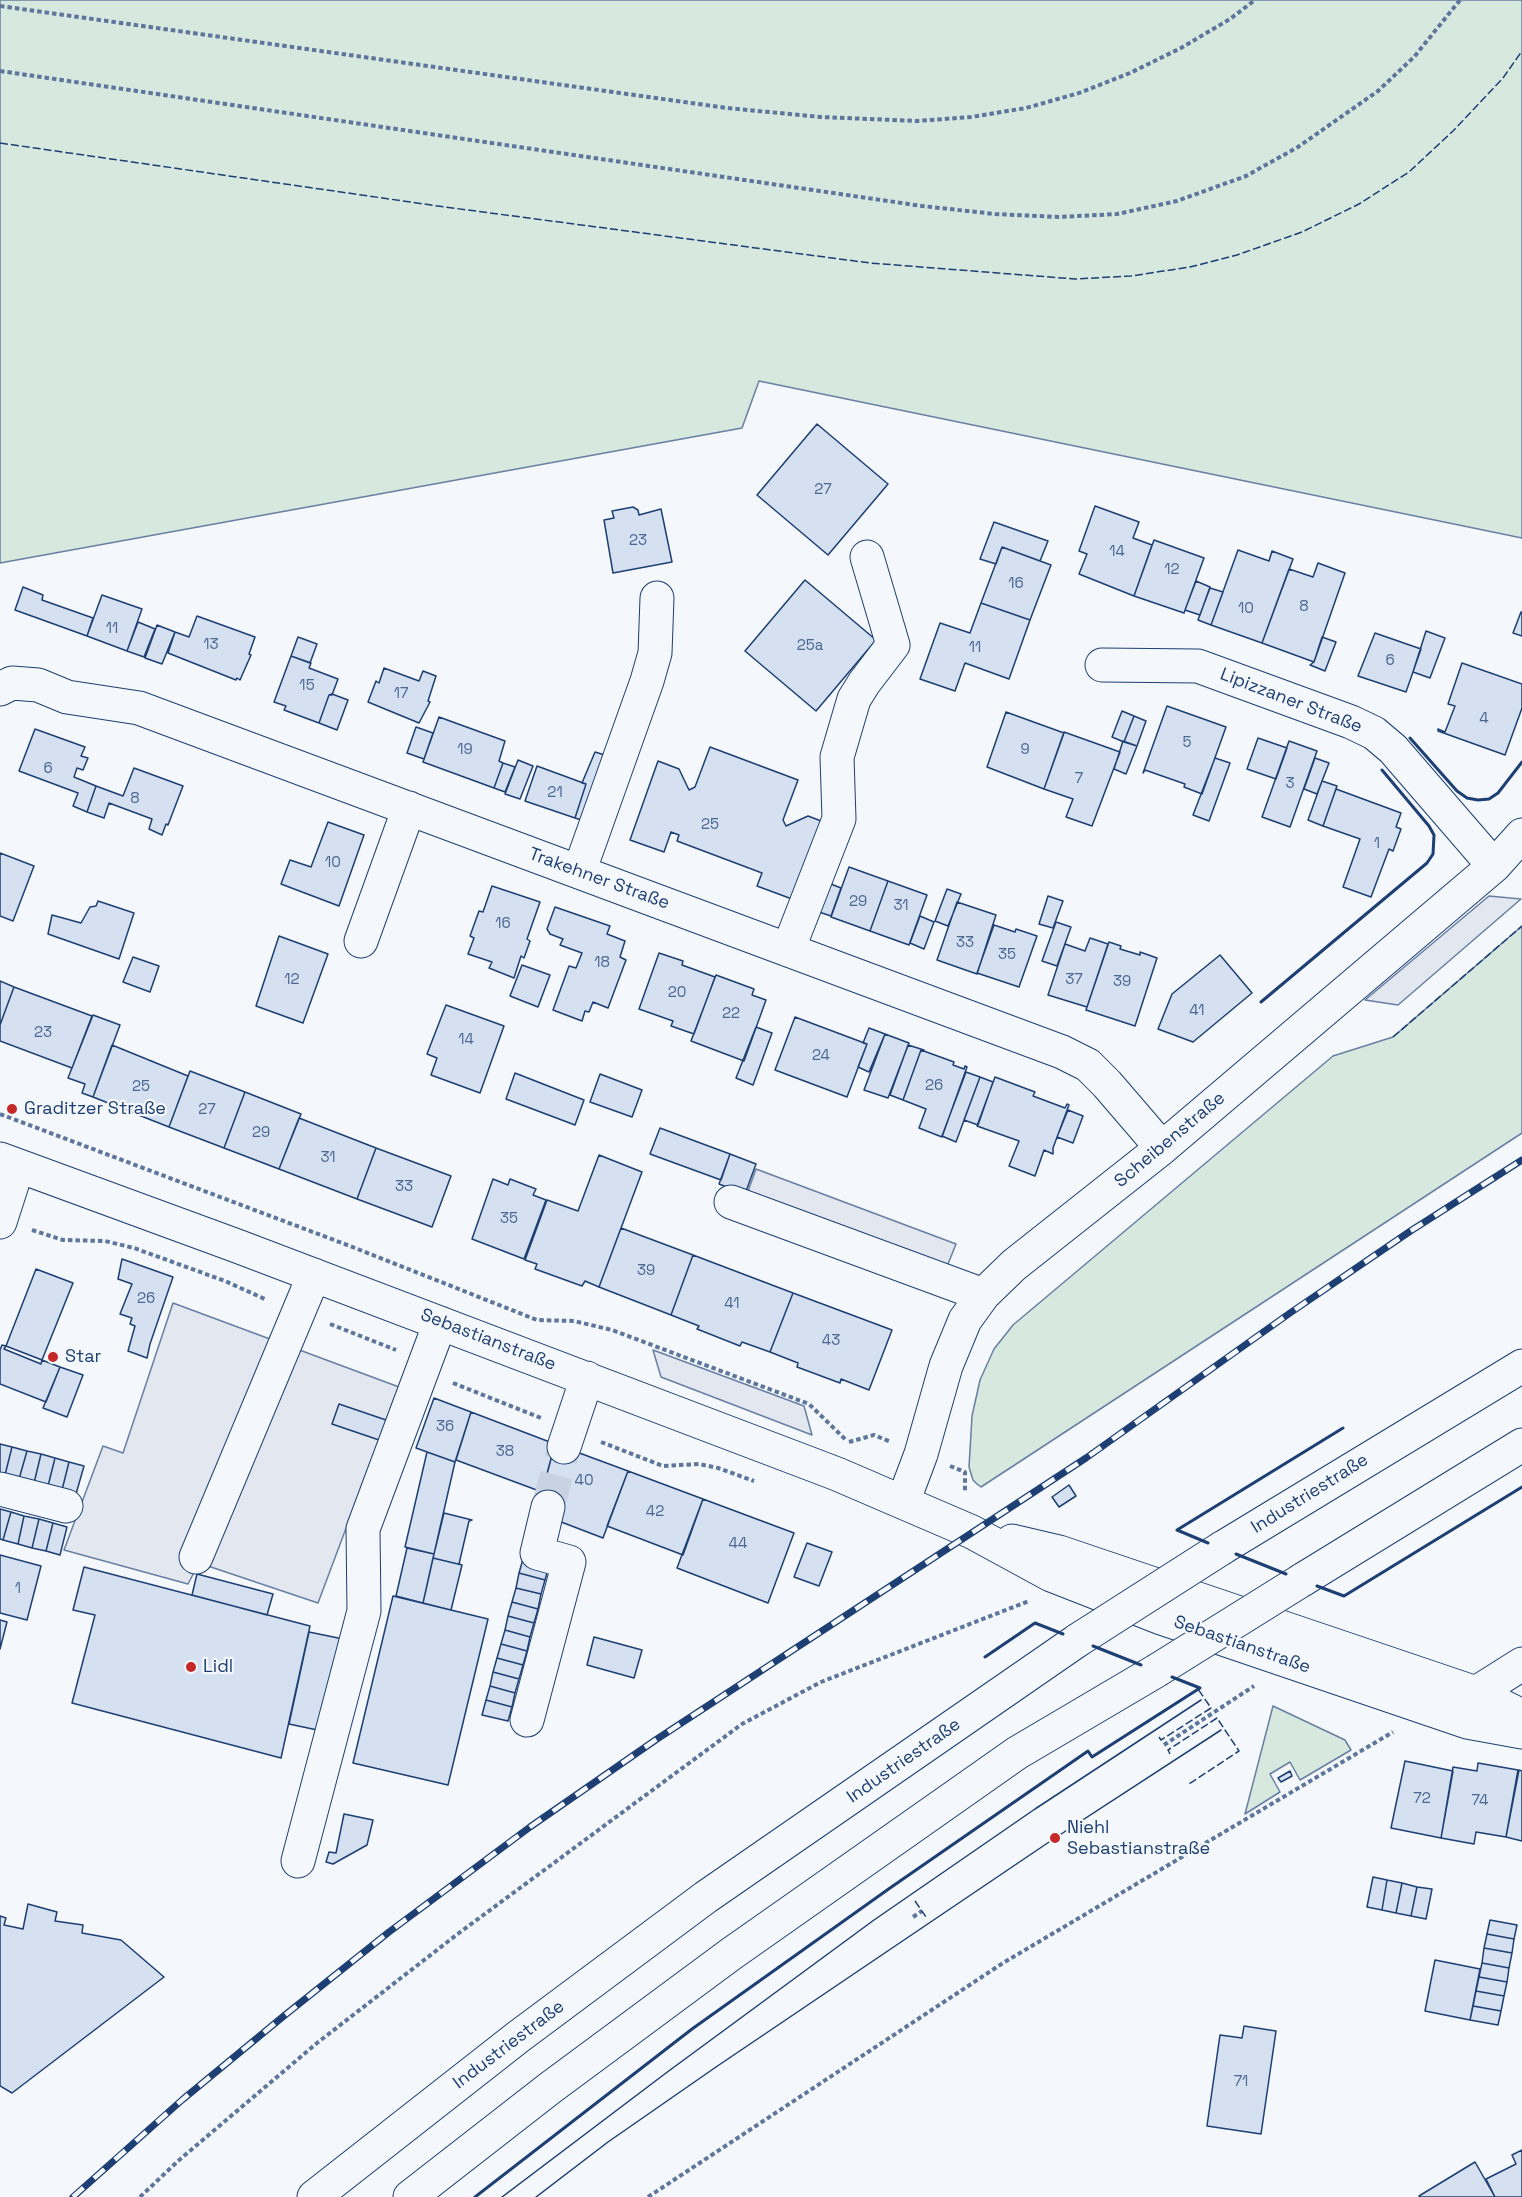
<!DOCTYPE html>
<html>
<head>
<meta charset="utf-8">
<style>
  body { margin:0 }
  canvas { display:block; background:#f4f7fb }
</style>
</head>
<body>
<canvas width="1522" height="2197"></canvas>
<script>
const ctx = document.querySelector('canvas').getContext('2d');
ctx.lineJoin = 'round';
function fillPath(path, color) { ctx.fillStyle = color; ctx.fill(path, 'evenodd'); }
const shape = rows => new Path2D(rows.map(r => 'M' + r).join(''));
function trace(path, color, width, dash) { ctx.strokeStyle = color; ctx.lineWidth = width; ctx.lineCap = dash ? 'butt' : 'round'; ctx.setLineDash(dash || []); ctx.stroke(path); }
function label(font, color, halo, rows, align = 'center') {
  ctx.font = font + ' "Space Grotesk",sans-serif'; ctx.lineWidth = 4.5; ctx.setLineDash([]); ctx.textBaseline = 'middle'; ctx.strokeStyle = halo; ctx.fillStyle = color; for (const [text, x, y, turn = 0] of rows) {
    ctx.save(); ctx.translate(x, y); ctx.rotate((+turn || 0) * Math.PI / 180); ctx.textAlign = isNaN(turn) ? turn : align; if (halo) ctx.strokeText(text, 0, 0); ctx.fillText(text, 0, 0); ctx.restore();
  }
}
const green = shape([
  [0,0,1522,0,1522,538,759,381,742,428,0,563,0,0],
  [1522,926,1522,1133,981,1487,977,1484,973,1480,969,1467,972,1416,980,1380,994,1349,1013,1325,1333,1056,1393,1037,1522,926],
  [1273,1706,1345,1740,1351,1750,1300,1780,1290,1762,1270,1774,1280,1792,1245,1814,1273,1706]
]);
fillPath(green, '#d7e8df');
trace(green, '#687fa3', 1.5);
const parking = shape([
  [1489,896,1521,899,1398,1005,1365,1000,1489,896],
  [756,1169,956,1244,946,1269,747,1194,756,1169],
  [173,1303,399,1387,318,1603,199,1563,188,1584,64,1550,103,1446,123,1453,173,1303],
  [653,1350,804,1406,812,1435,661,1377,653,1350]
]);
fillPath(parking, '#e3e8f0');
trace(parking, '#687fa3', 1.5);
const building = shape([
  [817,424,888,484,828,555,757,495,817,424],
  [1095,506,1139,522,1133,538,1152,545,1134,596,1079,574,1087,554,1079,551,1095,506],
  [633,507,638,510,639,515,661,509,672,562,613,573,604,520,614,518,612,511,633,507],
  [994,522,1048,541,1040,561,1002,547,996,564,980,559,994,522],
  [1154,540,1204,558,1184,613,1134,596,1154,540],
  [1002,547,1051,565,1030,620,981,603,1002,547],
  [1238,550,1269,561,1272,551,1293,559,1262,643,1211,625,1238,550],
  [1318,563,1345,573,1314,662,1262,643,1289,569,1313,577,1318,563],
  [805,580,876,640,816,711,745,651,805,580],
  [1196,581,1210,587,1200,615,1185,610,1196,581],
  [23,587,43,595,42,600,93,618,87,636,15,610,23,587],
  [1210,588,1223,592,1211,625,1198,620,1210,588],
  [102,595,142,609,127,651,87,636,102,595],
  [981,603,1030,620,1009,679,965,663,955,691,920,679,940,623,970,633,981,603],
  [1521,612,1522,612,1522,636,1513,633,1521,612],
  [197,616,255,637,249,654,251,655,240,680,237,678,236,680,168,653,175,632,189,637,197,616],
  [138,622,155,629,144,657,127,651,138,622],
  [157,625,175,632,162,664,145,658,157,625],
  [1426,631,1445,638,1430,678,1413,672,1426,631],
  [1375,633,1421,649,1406,692,1358,676,1375,633],
  [298,637,317,644,310,663,291,656,298,637],
  [1322,637,1336,642,1325,671,1310,665,1314,662,1322,637],
  [291,656,311,663,309,668,338,679,332,695,329,695,319,723,284,710,286,706,274,702,291,656],
  [1462,663,1522,684,1522,708,1505,755,1438,731,1438,729,1445,732,1455,706,1448,704,1462,663],
  [384,668,419,681,423,671,436,676,428,701,430,702,419,723,368,702,376,681,379,683,384,668],
  [332,694,348,700,337,730,319,723,329,695,332,694],
  [1167,706,1226,727,1202,794,1184,787,1185,784,1145,770,1143,773,1167,706],
  [1122,711,1134,716,1124,742,1112,737,1122,711],
  [1006,712,1064,733,1044,789,987,767,1006,712],
  [1134,716,1146,721,1137,746,1124,742,1134,716],
  [439,717,505,741,499,761,503,763,494,788,423,762,439,717],
  [416,727,433,733,424,759,407,753,416,727],
  [35,729,85,747,81,756,88,758,83,770,77,768,74,777,96,786,87,812,73,806,78,793,19,771,35,729],
  [1064,732,1120,752,1092,826,1066,817,1073,799,1044,789,1064,732],
  [1258,738,1287,748,1276,779,1247,769,1258,738],
  [1123,741,1137,746,1126,774,1114,769,1123,741],
  [1289,741,1317,751,1290,827,1262,817,1289,741],
  [710,747,798,780,783,820,786,826,808,816,829,824,800,902,757,886,762,873,677,841,679,835,671,832,664,852,630,840,658,761,679,769,689,790,695,787,710,747],
  [595,752,611,757,588,822,575,818,586,784,582,783,595,752],
  [1215,758,1230,763,1209,821,1193,815,1215,758],
  [1315,758,1329,763,1317,794,1304,789,1315,758],
  [518,760,533,766,520,799,505,794,518,760],
  [503,763,515,767,505,792,494,788,503,763],
  [537,766,586,784,575,818,525,801,537,766],
  [134,768,183,786,168,825,166,824,162,835,149,829,152,819,109,803,104,818,87,812,96,786,123,796,134,768],
  [1322,781,1337,786,1323,826,1308,820,1322,781],
  [1336,789,1401,813,1396,827,1401,829,1393,851,1389,849,1371,897,1343,887,1360,839,1323,826,1336,789],
  [328,822,364,835,339,906,281,884,290,860,311,867,328,822],
  [0,853,34,866,13,921,0,916,0,853],
  [849,867,888,881,870,931,831,917,849,867],
  [888,881,927,895,909,945,870,931,888,881],
  [826,882,841,888,831,916,816,911,826,882],
  [492,886,540,902,527,939,530,941,524,958,521,956,514,978,489,968,492,962,468,954,474,938,470,936,479,911,483,912,492,886],
  [947,889,961,894,948,926,935,921,947,889],
  [1048,896,1063,901,1053,928,1039,924,1048,896],
  [98,901,134,913,119,959,48,934,52,915,81,923,90,907,96,906,98,901],
  [957,902,996,915,977,974,937,960,957,902],
  [555,907,610,926,607,934,625,941,620,957,626,960,608,1008,593,1002,589,1012,585,1011,582,1021,553,1010,569,966,576,968,582,953,560,945,563,939,550,934,547,929,555,907],
  [920,916,934,922,924,949,910,943,920,916],
  [1056,922,1071,927,1057,966,1042,961,1056,922],
  [994,925,1015,932,1016,929,1037,936,1019,987,977,973,994,925],
  [279,936,328,954,303,1023,256,1006,279,936],
  [1090,938,1108,944,1087,1007,1048,995,1065,944,1085,951,1090,938],
  [1109,942,1121,946,1120,949,1140,955,1140,952,1157,958,1135,1026,1086,1010,1109,942],
  [659,953,683,961,682,965,715,977,694,1034,671,1026,673,1021,639,1009,659,953],
  [1220,955,1252,993,1193,1042,1158,1029,1172,994,1220,955],
  [133,957,159,966,150,992,123,982,133,957],
  [522,965,550,975,538,1007,510,996,522,965],
  [716,975,754,989,752,995,766,1000,744,1061,691,1041,716,975],
  [0,981,14,987,0,1025,0,981],
  [14,987,92,1016,72,1068,0,1041,0,1025,14,987],
  [446,1005,504,1026,480,1093,431,1075,437,1058,427,1054,446,1005],
  [93,1015,120,1025,93,1097,82,1093,85,1084,68,1078,93,1015],
  [795,1017,867,1044,847,1097,775,1070,795,1017],
  [756,1027,772,1033,753,1085,736,1078,756,1027],
  [869,1028,885,1034,869,1072,858,1067,867,1044,863,1043,869,1028],
  [885,1034,909,1043,888,1098,864,1090,885,1034],
  [112,1045,188,1076,169,1127,93,1097,112,1045],
  [908,1045,924,1050,921,1050,903,1100,890,1095,908,1045],
  [921,1050,954,1062,953,1065,964,1069,965,1066,967,1067,942,1137,919,1128,926,1109,903,1100,921,1050],
  [190,1071,245,1092,224,1148,169,1127,190,1071],
  [966,1072,980,1077,956,1142,942,1136,966,1072],
  [515,1073,584,1100,575,1125,506,1099,515,1073],
  [600,1074,642,1090,632,1117,590,1102,600,1074],
  [980,1077,993,1082,978,1125,964,1120,980,1077],
  [995,1077,1035,1092,1033,1096,1065,1108,1067,1104,1069,1105,1053,1148,1053,1154,1044,1150,1035,1176,1009,1166,1019,1141,977,1126,995,1077],
  [245,1092,301,1114,279,1169,224,1148,245,1092],
  [1068,1110,1083,1116,1073,1143,1057,1137,1068,1110],
  [299,1118,376,1148,357,1199,279,1169,299,1118],
  [660,1128,730,1154,721,1180,650,1154,660,1128],
  [376,1148,451,1176,432,1227,357,1199,376,1148],
  [730,1154,756,1164,745,1194,719,1184,730,1154],
  [599,1155,642,1172,599,1287,585,1281,582,1286,535,1269,537,1264,525,1260,547,1200,578,1211,599,1155],
  [493,1179,508,1185,510,1179,536,1189,533,1195,546,1200,524,1259,472,1239,493,1179],
  [621,1228,693,1255,671,1315,599,1287,621,1228],
  [693,1255,793,1293,770,1352,742,1342,740,1346,697,1329,699,1326,671,1315,693,1255],
  [122,1259,173,1277,150,1344,147,1358,128,1351,135,1326,130,1324,132,1318,120,1314,132,1284,118,1279,122,1259],
  [36,1269,73,1283,42,1360,6,1346,36,1269],
  [793,1293,892,1330,869,1390,841,1379,840,1383,797,1367,798,1363,770,1352,793,1293],
  [2,1345,6,1346,4,1349,41,1364,42,1360,60,1367,46,1402,0,1384,0,1350,2,1345],
  [60,1367,83,1375,67,1417,43,1408,60,1367],
  [434,1398,471,1412,455,1462,416,1448,434,1398],
  [339,1404,389,1421,382,1441,332,1424,339,1404],
  [471,1412,555,1444,542,1492,456,1460,471,1412],
  [0,1444,12,1447,5,1475,0,1474,0,1444],
  [555,1444,628,1471,603,1538,556,1520,539,1504,555,1444],
  [12,1447,27,1451,19,1479,5,1475,12,1447],
  [27,1451,41,1454,34,1483,19,1479,27,1451],
  [427,1452,455,1462,434,1554,405,1547,427,1452],
  [41,1454,55,1458,48,1486,34,1483,41,1454],
  [55,1458,69,1462,62,1490,48,1486,55,1458],
  [69,1462,84,1466,76,1494,62,1490,69,1462],
  [628,1471,703,1499,683,1555,607,1526,628,1471],
  [1069,1485,1076,1496,1059,1507,1052,1497,1069,1485],
  [703,1499,794,1533,768,1603,677,1568,703,1499],
  [0,1509,11,1512,3,1540,0,1539,0,1509],
  [11,1512,24,1516,18,1544,3,1540,11,1512],
  [444,1513,472,1520,469,1521,459,1564,462,1565,433,1558,444,1513],
  [24,1516,39,1519,32,1548,18,1544,24,1516],
  [39,1519,53,1523,46,1551,32,1548,39,1519],
  [53,1523,67,1527,60,1555,46,1551,53,1523],
  [807,1543,832,1552,819,1586,794,1577,807,1543],
  [407,1548,434,1554,423,1603,396,1596,407,1548],
  [0,1555,41,1566,27,1620,0,1613,0,1555],
  [433,1558,462,1565,451,1610,423,1603,433,1558],
  [523,1559,549,1566,545,1580,519,1573,523,1559],
  [84,1567,310,1626,281,1758,72,1703,95,1615,73,1610,84,1567],
  [519,1573,545,1580,541,1594,516,1588,519,1573],
  [197,1574,273,1594,267,1615,192,1595,197,1574],
  [516,1588,541,1594,538,1609,512,1602,516,1588],
  [393,1596,488,1619,448,1785,353,1763,393,1596],
  [512,1602,538,1609,534,1623,508,1616,512,1602],
  [508,1616,534,1623,530,1637,505,1630,508,1616],
  [0,1620,7,1622,0,1649,0,1620],
  [505,1630,530,1637,527,1651,501,1644,505,1630],
  [309,1632,343,1639,322,1731,289,1724,309,1632],
  [594,1637,642,1650,634,1678,587,1665,594,1637],
  [501,1644,527,1651,523,1665,497,1658,501,1644],
  [497,1658,523,1665,519,1679,493,1672,497,1658],
  [493,1672,519,1679,515,1693,490,1686,493,1672],
  [490,1686,515,1693,512,1707,486,1700,490,1686],
  [486,1700,512,1707,508,1721,482,1715,486,1700],
  [1405,1761,1453,1771,1441,1838,1391,1828,1405,1761],
  [1478,1763,1518,1770,1506,1837,1476,1832,1474,1844,1441,1838,1453,1767,1477,1771,1478,1763],
  [1519,1770,1522,1771,1522,1841,1506,1837,1519,1770],
  [1290,1771,1292,1776,1281,1782,1278,1778,1290,1771],
  [344,1814,373,1820,367,1845,333,1864,326,1862,329,1852,336,1853,344,1814],
  [1373,1877,1387,1880,1382,1910,1367,1907,1373,1877],
  [1387,1880,1402,1883,1396,1913,1382,1910,1387,1880],
  [1402,1883,1417,1887,1411,1916,1396,1913,1402,1883],
  [1417,1887,1432,1889,1426,1919,1411,1916,1417,1887],
  [28,1904,57,1912,55,1921,83,1925,82,1933,121,1940,164,1977,12,2093,0,2086,0,1916,6,1918,4,1925,23,1929,28,1904],
  [1490,1920,1517,1925,1514,1939,1487,1934,1490,1920],
  [1487,1934,1514,1939,1512,1953,1484,1948,1487,1934],
  [1484,1948,1512,1953,1509,1968,1482,1963,1484,1948],
  [1435,1960,1480,1969,1470,2020,1425,2011,1435,1960],
  [1482,1963,1509,1968,1507,1982,1479,1977,1482,1963],
  [1479,1977,1507,1982,1504,1996,1476,1991,1479,1977],
  [1476,1991,1504,1996,1501,2011,1473,2006,1476,1991],
  [1473,2006,1501,2011,1498,2025,1470,2020,1473,2006],
  [1244,2026,1276,2031,1261,2134,1207,2126,1220,2035,1242,2038,1244,2026],
  [1522,2150,1522,2197,1495,2197,1486,2179,1516,2164,1512,2155,1522,2150],
  [1475,2162,1495,2197,1420,2197,1419,2196,1475,2162]
]);
fillPath(building, '#d5e0f0');
trace(building, '#1d3f73', 1.5);
trace(shape([
  [548,1507,564,1447]
]), '#c9d2e0', 33, [33, 16]);
const minor = shape([
  [1102,665,1198,666,1351,722,1374,733,1393,749,1494,866],
  [0,689,12,683,38,685,67,697,139,708,1062,1052,1088,1065,1107,1084,1162,1148],
  [579,872,647,681,655,653,657,598],
  [361,941,409,808],
  [788,950,839,819,837,757,854,699,864,683,893,645,867,557],
  [0,1159,237,1246,837,1474,972,1532,1051,1575,1161,1618,1467,1722,1522,1732],
  [731,1202,983,1295],
  [0,1222,18,1166],
  [564,1447,587,1378],
  [0,1489,66,1506],
  [903,1502,921,1454,946,1366,965,1320,983,1295,1014,1265,1162,1148,1494,866,1522,835],
  [1012,1541,1059,1552,1476,1693,1522,1716],
  [196,1557,314,1275],
  [1476,1693,1522,1664],
  [527,1720,569,1562,537,1553,548,1507],
  [298,1861,364,1611,363,1529,440,1323]
]);
const highway = shape([
  [1222,1548,1522,1366],
  [1302,1580,1522,1445],
  [314,2197,518,2037,706,1897,1078,1640],
  [410,2197,550,2088,731,1954,1017,1753,1156,1671]
]);
trace(minor, '#1d3f73', 35);
trace(highway, '#1d3f73', 35);
trace(shape([
  [0,6,727,108,821,117,917,121,971,117,1026,108,1079,93,1130,73,1181,48,1230,19,1255,0],
  [0,71,922,206,995,214,1059,217,1117,214,1177,201,1246,176,1298,147,1378,91,1414,57,1460,0],
  [0,1114,350,1246,537,1320,574,1321,612,1330,809,1404,847,1441],
  [32,1230,63,1240,105,1241,134,1248,225,1281,267,1300],
  [330,1324,396,1350],
  [453,1383,541,1418],
  [601,1442,663,1466,699,1464,718,1468,754,1481],
  [849,1442,874,1435,891,1442],
  [950,1466,965,1472,965,1493],
  [1164,1745,1254,1686],
  [913,1917,922,1911],
  [140,2197,178,2161,317,2043,459,1933,742,1724,821,1682,1029,1601],
  [648,2197,1003,1963,1393,1732]
]), '#5e769c', 4, [4.5, 3]);
trace(minor, '#f4f7fb', 33);
trace(highway, '#f4f7fb', 33);
trace(shape([
  [502,2197,666,2073,874,1920,1035,1809,1201,1700],
  [536,2197,608,2142,716,2067,1055,1838,1221,1730]
]), '#1d3f73', 1.5);
const rail = shape([
  [73,2197,182,2100,285,2015,389,1932,530,1827,657,1739,1086,1458,1290,1313,1412,1230,1522,1160]
]);
trace(rail, '#1d3f73', 7);
trace(rail, '#f4f7fb', 4.5, [14]);
const highwayBridge = shape([
  [1078,1640,1222,1548],
  [1156,1671,1302,1580]
]);
trace(highwayBridge, '#1d3f73', 35, []);
trace(highwayBridge, '#f4f7fb', 33);
trace(shape([
  [0,143,445,207,870,263,1075,279,1131,276,1190,267,1237,255,1302,232,1359,204,1409,172,1453,131,1503,78,1522,51],
  [1393,1037,1522,926],
  [1159,1737,1161,1740,1211,1708,1198,1689],
  [1170,1754,1168,1750,1217,1718,1239,1751,1189,1784],
  [915,1901,926,1917]
]), '#1d3f73', 1.5, [8, 3]);
trace(shape([
  [1410,738,1457,791,1467,798,1478,800,1489,799,1498,793,1522,762],
  [1261,1002,1427,863,1433,854,1434,835,1429,826,1382,770],
  [1208,1543,1177,1530,1343,1428],
  [1236,1554,1286,1574],
  [1317,1586,1344,1596,1522,1487],
  [1093,1646,1141,1665],
  [985,1657,1035,1623,1063,1634],
  [1172,1677,1200,1688],
  [475,2197,692,2029,890,1888,1088,1751,1092,1757,1200,1688]
]), '#1d3f73', 3);
for (const [x, y, r, color] of [
  [12,1109,6,"#c62828"],
  [53,1357,6,"#c62828"],
  [191,1667,6,"#c62828"],
  [1055,1838,6,"#c62828"]
]) { const dot = new Path2D(); dot.arc(x, y, r, 0, 2 * Math.PI); ctx.fillStyle = color; ctx.fill(dot); trace(dot, '#f4f7fb', 2); }
label('15px', '#4b6792', null, [
  ["27",823,490],
  ["23",638,541],
  ["14",1117,552],
  ["12",1172,570],
  ["16",1016,584],
  ["8",1304,607],
  ["10",1246,609],
  ["11",112,629],
  ["13",211,645],
  ["25a",810,646],
  ["11",975,648],
  ["6",1390,661],
  ["15",307,686],
  ["17",401,694],
  ["4",1484,719],
  ["5",1187,743],
  ["19",465,750],
  ["9",1025,750],
  ["6",48,769],
  ["7",1079,779],
  ["3",1290,784],
  ["21",555,793],
  ["8",135,799],
  ["25",710,825],
  ["1",1377,844],
  ["10",333,863],
  ["29",858,902],
  ["31",901,906],
  ["16",503,924],
  ["33",965,943],
  ["35",1007,955],
  ["18",602,963],
  ["12",292,980],
  ["37",1074,980],
  ["39",1122,982],
  ["20",677,993],
  ["41",1197,1011],
  ["22",731,1014],
  ["23",43,1033],
  ["14",466,1040],
  ["24",821,1056],
  ["26",934,1086],
  ["25",141,1087],
  ["27",207,1110],
  ["29",261,1133],
  ["31",328,1158],
  ["33",404,1187],
  ["35",509,1219],
  ["39",646,1271],
  ["26",146,1299],
  ["41",732,1304],
  ["43",831,1341],
  ["36",445,1427],
  ["38",505,1452],
  ["40",584,1481],
  ["42",655,1512],
  ["44",738,1544],
  ["1",18,1589],
  ["72",1422,1799],
  ["74",1480,1801],
  ["71",1241,2082]
]);
label('18px', '#1d3f73', '#f4f7fb', [
  ["Lipizzaner Straße",1291,701,21],
  ["Trakehner Straße",599,879,20],
  ["Scheibenstraße",1170,1140,-40],
  ["Sebastianstraße",488,1340,21],
  ["Industriestraße",1310,1494,-32],
  ["Sebastianstraße",1242,1645,19],
  ["Industriestraße",904,1761,-35],
  ["Industriestraße",509,2045,-37]
]);
label('18px', '#1d3f73', '#f4f7fb', [
  ["Graditzer Straße",24,1109],
  ["Star",65,1357],
  ["Lidl",203,1667],
  ["Niehl",1067,1828],
  ["Sebastianstraße",1067,1849]
], 'left');
</script>
</body>
</html>
